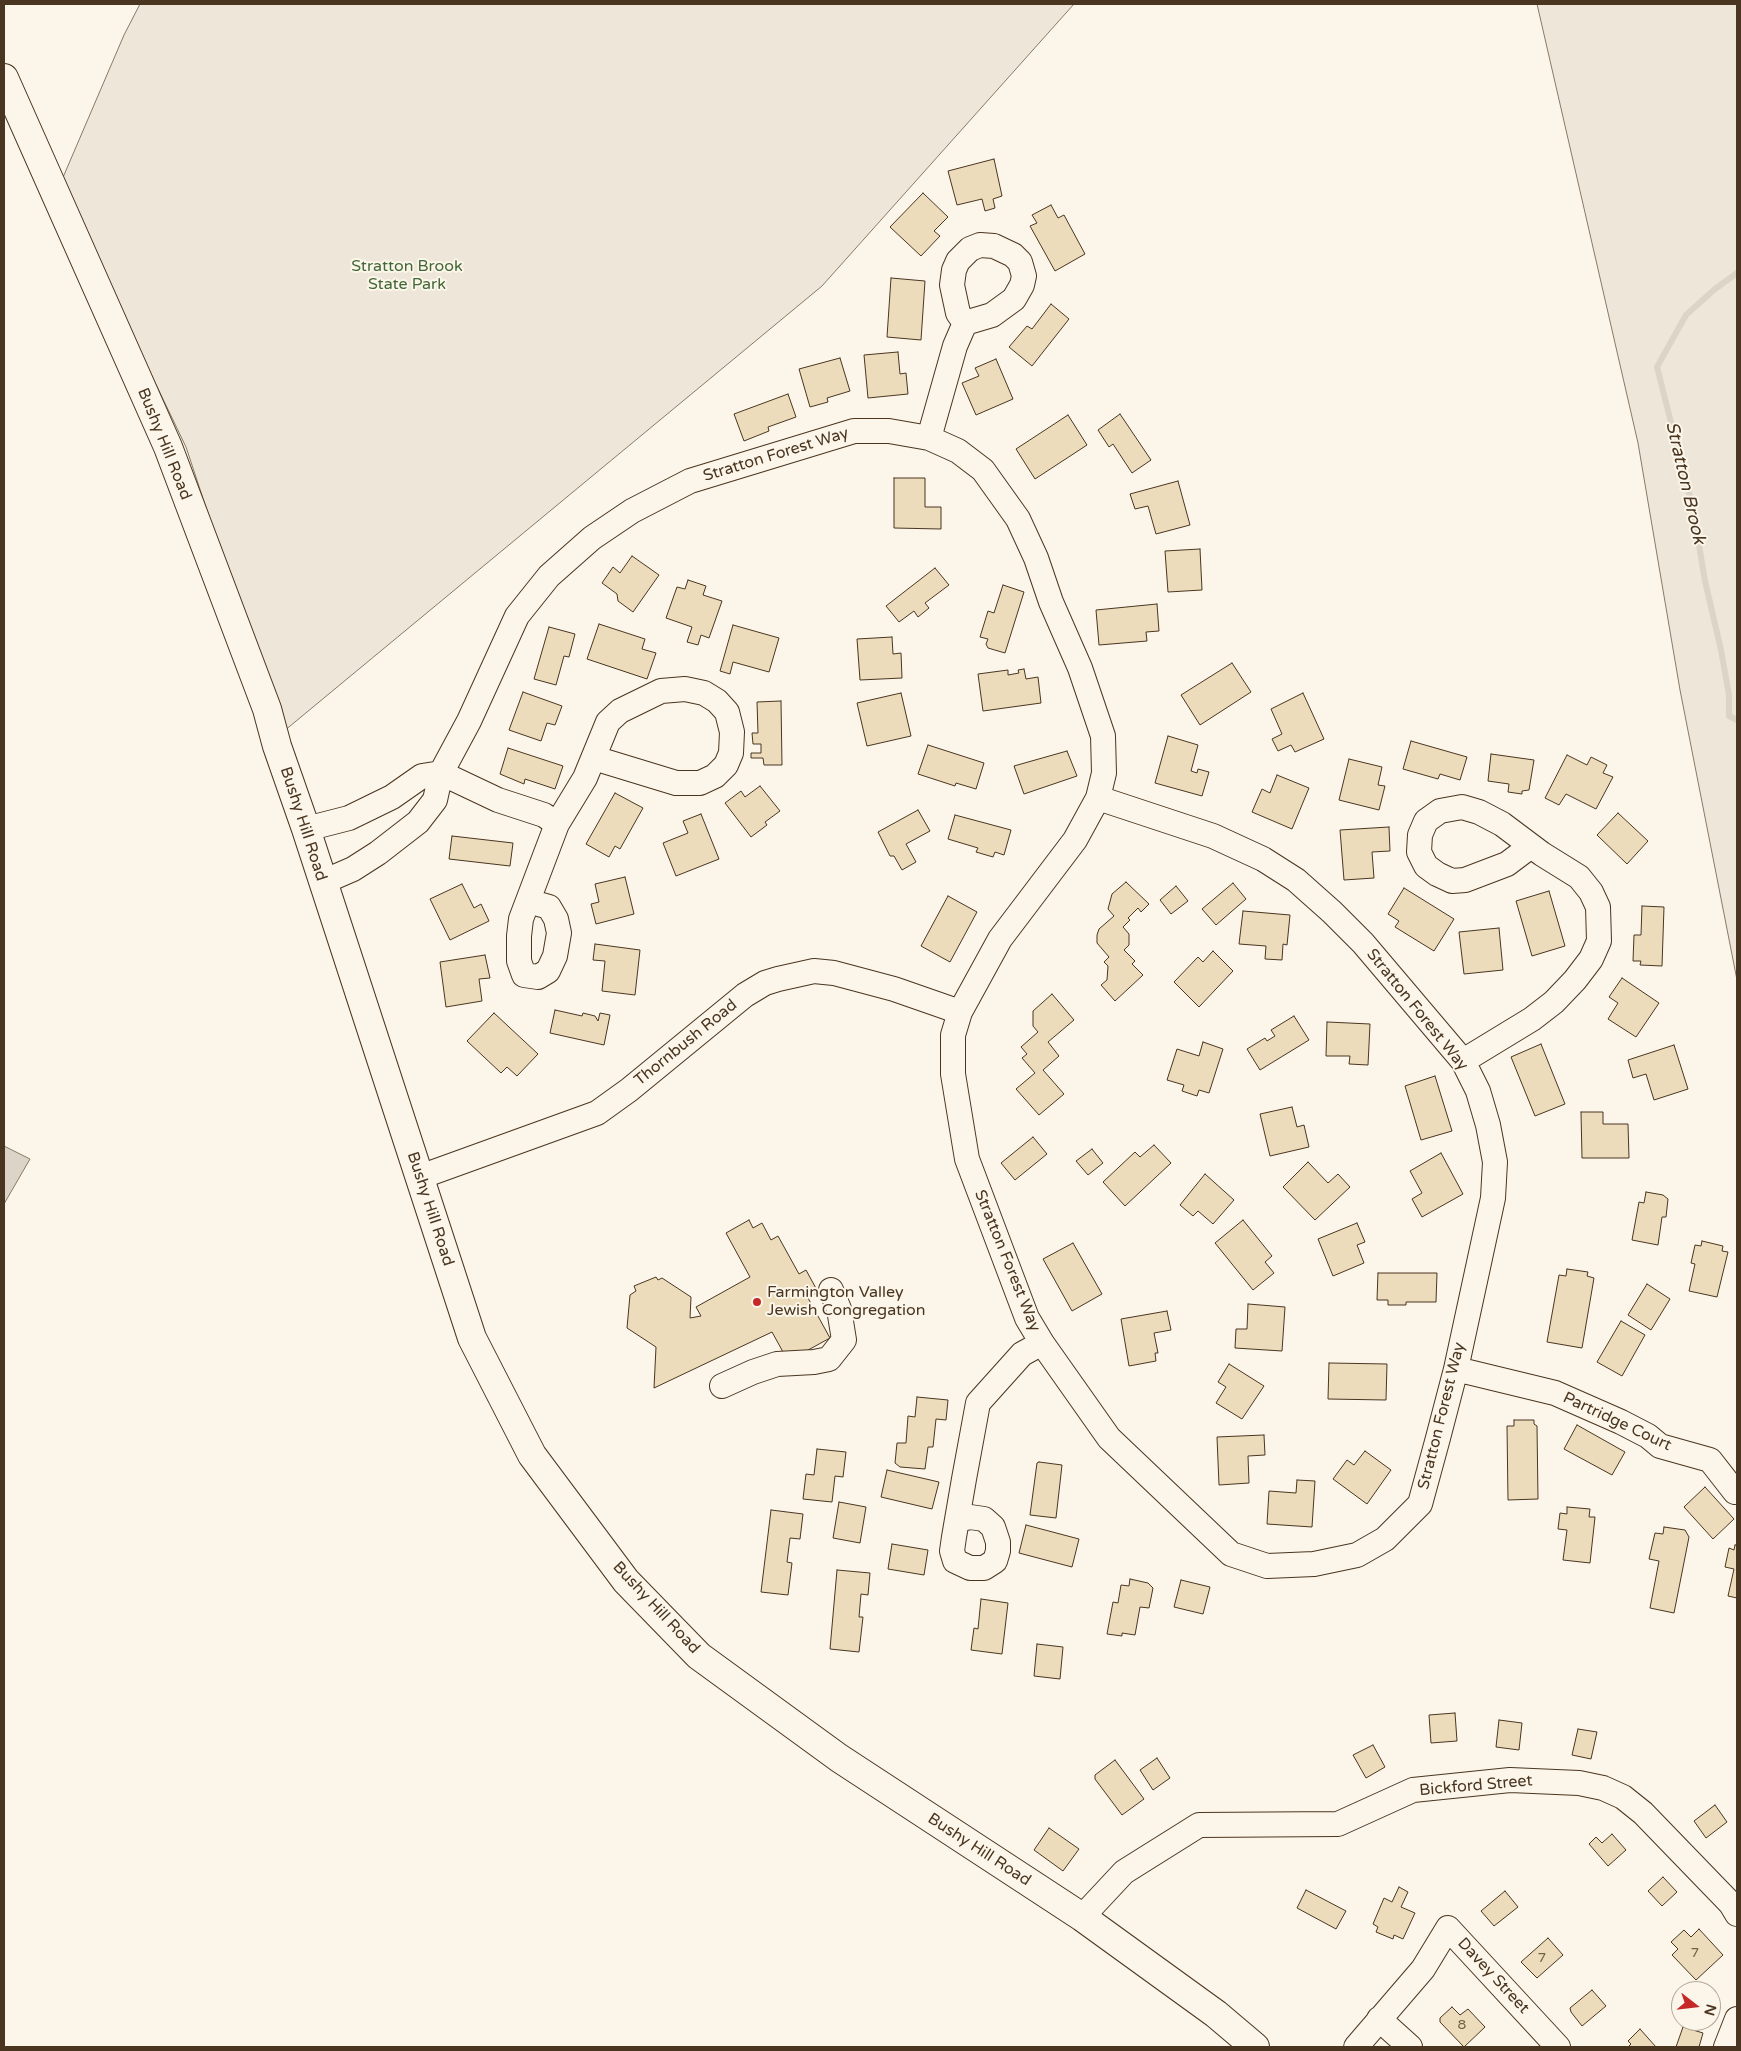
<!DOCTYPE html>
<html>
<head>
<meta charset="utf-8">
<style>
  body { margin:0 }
  #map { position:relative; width:1741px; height:2051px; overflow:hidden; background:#fbf6e9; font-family:"Varela Round",sans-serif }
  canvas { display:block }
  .frame { position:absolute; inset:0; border:5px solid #4a3520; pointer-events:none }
  .north { position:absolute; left:1671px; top:1981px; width:50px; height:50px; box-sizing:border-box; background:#fbf6e9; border:1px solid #b4a999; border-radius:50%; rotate:106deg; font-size:14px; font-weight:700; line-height:20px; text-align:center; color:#4a3520 }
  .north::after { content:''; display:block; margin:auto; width:18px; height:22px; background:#c62828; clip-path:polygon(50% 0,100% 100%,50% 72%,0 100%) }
</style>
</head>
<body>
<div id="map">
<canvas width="1741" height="2051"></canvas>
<div class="frame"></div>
<div class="north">N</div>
</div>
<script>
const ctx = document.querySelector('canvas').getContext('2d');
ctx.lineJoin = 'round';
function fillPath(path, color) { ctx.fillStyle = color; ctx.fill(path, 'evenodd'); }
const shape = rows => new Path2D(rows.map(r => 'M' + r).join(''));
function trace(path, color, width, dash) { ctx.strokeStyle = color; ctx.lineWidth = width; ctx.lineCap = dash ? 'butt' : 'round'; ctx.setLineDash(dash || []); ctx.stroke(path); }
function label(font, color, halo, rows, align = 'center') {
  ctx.font = font + ' "Varela Round",sans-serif'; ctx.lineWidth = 4; ctx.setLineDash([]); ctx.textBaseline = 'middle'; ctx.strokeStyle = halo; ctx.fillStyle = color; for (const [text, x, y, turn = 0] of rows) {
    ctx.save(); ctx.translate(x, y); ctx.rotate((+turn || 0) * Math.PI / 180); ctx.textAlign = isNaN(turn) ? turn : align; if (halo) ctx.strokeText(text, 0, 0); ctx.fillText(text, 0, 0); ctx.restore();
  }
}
const green = shape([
  [140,4,1074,4,822,286,278,736,275,716,186,447,150,372,104,292,61,182,124,35,140,4],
  [1537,4,1737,4,1737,980,1680,690,1638,443,1537,4]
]);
fillPath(green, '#ede6d9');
trace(green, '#887966', 1);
const water = shape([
  [4,1146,30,1159,4,1204,4,1146]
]);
fillPath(water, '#dcd4c6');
trace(water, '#887966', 1);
trace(shape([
  [1737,273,1715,289,1686,315,1657,367,1693,509,1705,581,1721,650,1729,695,1729,716,1737,720]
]), '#dcd4c6', 6);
const building = shape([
  [994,159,1002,196,993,199,995,208,985,211,982,199,957,205,948,171,994,159],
  [923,193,948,217,934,231,940,236,921,256,890,227,923,193],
  [1051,205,1058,218,1064,215,1085,254,1055,271,1030,226,1037,223,1032,215,1051,205],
  [891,278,925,281,921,340,887,337,891,278],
  [1051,304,1069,319,1032,366,1009,347,1027,326,1032,329,1051,304],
  [898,352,900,374,906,373,908,394,868,398,864,355,898,352],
  [840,358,850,391,827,398,828,402,810,407,799,369,840,358],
  [996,359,1013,399,976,415,962,383,979,376,975,368,996,359],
  [788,394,796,417,768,427,769,431,744,441,734,414,788,394],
  [1120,414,1151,460,1132,473,1113,444,1109,447,1098,430,1120,414],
  [1068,415,1087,445,1035,479,1016,449,1068,415],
  [894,478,925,478,925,507,941,507,941,529,894,528,894,478],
  [1178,481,1190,525,1156,534,1148,506,1135,509,1130,494,1178,481],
  [1200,549,1202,590,1168,592,1165,551,1200,549],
  [632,556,659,575,633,612,618,601,617,594,602,583,613,567,620,573,632,556],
  [935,568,949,585,925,603,929,608,918,617,914,611,899,622,886,606,935,568],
  [688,580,706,586,703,595,722,601,709,638,701,635,698,645,687,642,692,627,666,618,677,587,685,589,688,580],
  [1003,585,1024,592,1005,653,988,648,986,644,988,639,980,637,988,611,994,613,1003,585],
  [1157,604,1159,631,1146,632,1147,641,1099,645,1096,610,1157,604],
  [599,624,645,639,642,649,656,653,647,679,587,659,599,624],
  [733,625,779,638,769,672,733,662,730,674,720,671,733,625],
  [549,627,575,634,569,657,564,656,556,685,534,679,549,627],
  [892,637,893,654,901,653,902,678,860,680,857,639,892,637],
  [1232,663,1251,692,1200,725,1181,695,1232,663],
  [1024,669,1026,679,1038,677,1041,703,983,711,978,674,1008,670,1008,675,1019,673,1018,670,1024,669],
  [523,692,562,706,555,725,547,723,541,741,509,730,523,692],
  [901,693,911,736,867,746,857,703,901,693],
  [1303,693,1324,739,1295,752,1291,745,1278,751,1272,739,1282,734,1271,709,1303,693],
  [781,701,782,765,764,765,763,758,751,758,751,753,761,753,761,744,753,744,752,733,758,733,757,702,781,701],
  [1168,736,1198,745,1191,771,1197,773,1198,769,1209,772,1202,796,1155,783,1168,736],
  [1411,741,1467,757,1460,780,1440,774,1438,779,1403,769,1411,741],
  [928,745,984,763,976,789,956,783,955,786,918,774,928,745],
  [508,748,563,766,555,789,525,779,524,784,500,774,508,748],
  [1067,751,1077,776,1024,794,1014,766,1067,751],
  [1491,754,1534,760,1529,790,1522,791,1522,794,1508,792,1509,784,1488,781,1491,754],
  [1567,755,1587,765,1591,757,1607,765,1603,773,1613,777,1596,809,1566,794,1559,805,1545,798,1567,755],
  [1349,759,1382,767,1378,785,1385,786,1379,810,1339,800,1349,759],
  [1277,775,1309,788,1292,829,1252,812,1262,789,1270,793,1277,775],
  [760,786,780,811,765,822,767,825,751,837,725,803,741,791,745,797,760,786],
  [615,793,643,808,620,849,615,846,609,857,586,844,615,793],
  [918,810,930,831,906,844,916,862,902,870,894,856,890,856,878,832,918,810],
  [1618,813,1648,841,1627,864,1597,835,1618,813],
  [701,814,719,859,676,876,663,843,688,833,683,821,701,814],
  [955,815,1011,830,1004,855,995,852,993,857,976,852,978,848,948,839,955,815],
  [1389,827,1390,851,1372,852,1374,878,1344,880,1340,830,1389,827],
  [452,836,513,843,510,866,449,859,452,836],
  [625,877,634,914,596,924,591,904,599,902,595,884,625,877],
  [1126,882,1149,904,1141,912,1138,908,1128,918,1130,920,1123,927,1129,934,1129,945,1124,950,1135,961,1132,964,1143,975,1115,1001,1101,985,1107,980,1108,966,1104,962,1109,957,1097,943,1097,935,1099,929,1114,916,1108,909,1112,894,1126,882],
  [1233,883,1246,899,1216,925,1202,909,1233,883],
  [462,884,474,908,481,904,489,921,450,940,430,899,462,884],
  [1176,886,1188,901,1171,914,1160,900,1176,886],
  [1404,888,1454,919,1434,951,1395,927,1399,921,1388,914,1404,888],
  [1549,891,1565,946,1532,956,1516,901,1549,891],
  [948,896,977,912,950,962,921,946,948,896],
  [1642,906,1664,907,1662,966,1640,965,1641,961,1633,961,1634,935,1641,935,1642,906],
  [1243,911,1290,915,1287,945,1283,944,1282,960,1265,959,1266,946,1239,944,1243,911],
  [1499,928,1503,970,1464,974,1459,932,1499,928],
  [595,944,640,950,635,995,602,991,605,961,593,960,595,944],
  [1213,951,1233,971,1199,1007,1174,982,1198,957,1203,962,1213,951],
  [485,955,490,978,479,979,482,1001,446,1007,440,962,485,955],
  [1622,978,1659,1003,1636,1037,1608,1019,1618,1003,1609,997,1622,978],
  [1052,994,1074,1020,1048,1042,1059,1056,1043,1070,1064,1094,1039,1115,1016,1089,1035,1073,1022,1058,1027,1054,1021,1047,1038,1032,1033,1026,1033,1011,1052,994],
  [555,1010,582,1016,583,1013,595,1016,598,1021,600,1013,610,1015,604,1045,550,1033,555,1010],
  [494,1013,538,1054,517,1076,507,1067,501,1073,467,1041,494,1013],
  [1294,1016,1309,1040,1260,1070,1247,1049,1265,1038,1267,1041,1275,1036,1271,1030,1294,1016],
  [1327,1022,1370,1024,1368,1065,1349,1064,1350,1056,1326,1056,1327,1022],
  [1203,1042,1223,1049,1209,1093,1199,1090,1197,1096,1182,1091,1184,1085,1167,1080,1177,1049,1199,1056,1203,1042],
  [1541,1044,1565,1104,1535,1116,1511,1057,1541,1044],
  [1674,1045,1688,1089,1654,1100,1646,1074,1633,1078,1628,1060,1674,1045],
  [1435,1076,1452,1131,1421,1140,1405,1086,1435,1076],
  [1292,1107,1297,1127,1304,1125,1309,1147,1270,1156,1260,1114,1292,1107],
  [1581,1112,1603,1112,1603,1124,1628,1124,1629,1158,1582,1158,1581,1112],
  [1033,1137,1047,1154,1015,1180,1001,1163,1033,1137],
  [1154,1145,1171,1163,1125,1206,1103,1182,1135,1152,1140,1157,1154,1145],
  [1092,1149,1103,1163,1088,1175,1076,1161,1092,1149],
  [1441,1153,1463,1194,1422,1217,1412,1199,1422,1193,1410,1171,1441,1153],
  [1308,1162,1328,1183,1338,1174,1350,1187,1315,1220,1283,1187,1308,1162],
  [1205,1174,1234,1200,1213,1224,1198,1211,1193,1216,1180,1205,1205,1174],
  [1646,1192,1663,1195,1668,1199,1666,1217,1662,1217,1658,1245,1632,1240,1639,1202,1644,1203,1646,1192],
  [749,1220,753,1228,762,1223,771,1240,778,1236,799,1274,806,1270,818,1292,808,1298,830,1338,788,1361,772,1332,654,1388,656,1347,627,1328,630,1295,636,1291,634,1286,656,1277,658,1280,662,1278,691,1297,690,1318,701,1316,696,1307,750,1277,726,1233,749,1220],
  [1243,1220,1272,1256,1265,1262,1274,1273,1253,1290,1215,1243,1243,1220],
  [1357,1223,1365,1242,1357,1245,1364,1263,1333,1276,1318,1239,1357,1223],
  [1702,1241,1723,1246,1722,1251,1728,1252,1717,1297,1689,1291,1695,1264,1691,1263,1695,1245,1701,1246,1702,1241],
  [1073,1243,1102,1294,1072,1311,1043,1259,1073,1243],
  [1567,1269,1588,1272,1587,1276,1594,1278,1582,1348,1547,1342,1559,1275,1566,1276,1567,1269],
  [1378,1273,1437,1273,1436,1302,1406,1302,1406,1305,1388,1305,1388,1300,1377,1300,1378,1273],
  [1647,1284,1670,1299,1651,1330,1628,1315,1647,1284],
  [1248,1304,1285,1307,1282,1351,1235,1348,1236,1329,1247,1329,1248,1304],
  [1167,1311,1171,1330,1154,1333,1158,1353,1155,1353,1156,1361,1129,1366,1121,1319,1167,1311],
  [1621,1321,1645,1335,1622,1376,1597,1362,1621,1321],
  [1329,1363,1387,1364,1386,1400,1328,1399,1329,1363],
  [1229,1364,1264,1386,1242,1419,1216,1403,1226,1387,1218,1382,1229,1364],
  [917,1397,948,1400,946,1420,936,1419,933,1447,928,1447,925,1469,900,1467,895,1463,897,1443,906,1443,908,1416,915,1417,917,1397],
  [1514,1420,1534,1420,1534,1424,1537,1426,1538,1499,1508,1500,1507,1426,1514,1426,1514,1420],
  [1577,1425,1625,1452,1612,1475,1564,1449,1577,1425],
  [1264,1435,1265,1455,1248,1456,1249,1483,1219,1485,1217,1437,1264,1435],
  [817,1449,846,1452,843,1477,835,1476,832,1502,803,1499,806,1474,814,1475,817,1449],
  [1365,1451,1391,1470,1367,1504,1333,1479,1347,1460,1354,1465,1365,1451],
  [1039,1462,1062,1465,1056,1518,1030,1515,1037,1463,1039,1462],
  [887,1470,939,1482,932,1509,881,1497,887,1470],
  [1297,1480,1315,1481,1312,1527,1267,1524,1269,1491,1296,1493,1297,1480],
  [1705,1487,1734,1519,1713,1539,1684,1507,1705,1487],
  [839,1502,866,1507,860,1543,833,1538,839,1502],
  [1567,1507,1590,1509,1589,1517,1595,1517,1590,1563,1563,1560,1567,1530,1558,1529,1560,1513,1567,1514,1567,1507],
  [771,1510,803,1514,800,1539,790,1538,787,1562,792,1563,788,1595,761,1592,771,1510],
  [1026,1525,1079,1539,1072,1567,1019,1553,1026,1525],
  [1664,1527,1685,1530,1689,1537,1674,1613,1650,1608,1659,1561,1649,1559,1655,1533,1663,1534,1664,1527],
  [892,1544,928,1550,924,1575,888,1569,892,1544],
  [1735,1545,1737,1545,1737,1598,1728,1596,1734,1569,1725,1567,1729,1548,1734,1550,1735,1545],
  [837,1570,870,1573,868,1595,861,1594,859,1617,863,1617,859,1652,830,1649,837,1570],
  [1130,1579,1148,1583,1153,1588,1149,1608,1140,1607,1135,1635,1122,1633,1122,1636,1107,1634,1113,1602,1118,1603,1121,1585,1129,1586,1130,1579],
  [1181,1580,1210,1587,1203,1614,1174,1607,1181,1580],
  [981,1599,1008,1603,1002,1654,971,1650,974,1628,978,1629,981,1599],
  [1037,1644,1063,1647,1060,1679,1034,1676,1037,1644],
  [1455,1713,1457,1741,1431,1743,1429,1715,1455,1713],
  [1499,1720,1522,1723,1519,1750,1496,1747,1499,1720],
  [1578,1729,1597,1732,1591,1759,1572,1755,1578,1729],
  [1373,1745,1385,1767,1366,1778,1353,1755,1373,1745],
  [1157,1758,1170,1778,1153,1790,1140,1770,1157,1758],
  [1115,1760,1144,1799,1122,1815,1095,1779,1095,1775,1115,1760],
  [1715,1805,1727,1822,1706,1838,1694,1821,1715,1805],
  [1049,1828,1079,1849,1063,1871,1034,1850,1049,1828],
  [1612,1834,1626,1850,1608,1866,1589,1844,1596,1837,1602,1843,1612,1834],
  [1663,1877,1677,1892,1662,1906,1648,1891,1663,1877],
  [1399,1887,1408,1892,1401,1907,1415,1913,1403,1939,1394,1935,1393,1939,1376,1932,1378,1927,1373,1924,1384,1898,1392,1902,1399,1887],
  [1306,1890,1346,1911,1336,1929,1297,1908,1306,1890],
  [1505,1891,1518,1907,1494,1926,1481,1911,1505,1891],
  [1699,1929,1723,1955,1696,1980,1672,1955,1678,1949,1671,1942,1684,1930,1691,1937,1699,1929],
  [1548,1938,1563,1955,1537,1978,1521,1962,1548,1938],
  [1592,1990,1606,2006,1582,2026,1571,2012,1570,2008,1592,1990],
  [1452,2007,1460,2015,1468,2009,1485,2027,1464,2047,1440,2022,1440,2018,1452,2007],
  [1683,2027,1703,2033,1699,2047,1676,2047,1683,2027],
  [1640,2029,1656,2047,1628,2047,1631,2044,1628,2041,1640,2029]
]);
fillPath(building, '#ecdcbc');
trace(building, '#4a3520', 1);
const minor = shape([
  [929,438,955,346,965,323,992,315,1014,299,1022,285,1024,276,1020,262,1013,255,994,246,980,245,970,249,958,261,954,270,952,285,958,313,965,323],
  [441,773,498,800,544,815,557,824],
  [306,829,349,818,392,797,422,776,441,773],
  [323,882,353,869,378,853,418,822,435,800,441,773,469,721,517,616,549,576,592,538,632,511,690,481,854,431,889,431,929,438,958,451,983,470,1018,519,1036,558,1051,602,1080,668,1103,736,1104,773,1098,798,1075,840,1000,939,960,1012,953,1035,953,1074,967,1159,1027,1318,1042,1343,1109,1438,1231,1554,1267,1566,1314,1564,1357,1555,1385,1539,1420,1504,1438,1438,1456,1369,1493,1198,1495,1162,1488,1125,1478,1091,1463,1061,1363,943,1332,912,1296,880,1263,859,1213,836,1098,798],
  [528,901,549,907,556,919,559,933,555,956,548,971,538,977,524,975,519,961,519,936,521,919,557,824,585,778,608,722,620,711,661,691,685,689,704,693,717,701,727,712,732,732,731,753,726,765,715,776,700,783,676,783,594,758],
  [1463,1061,1532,1019,1554,1002,1575,980,1591,959,1599,941,1598,907,1591,892,1579,877,1542,854,1502,824,1479,812,1462,807,1440,811,1426,821,1420,835,1419,852,1426,866,1437,874,1452,881,1465,880,1507,864,1531,846],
  [420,1177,597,1113,629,1090,745,995,765,983,778,979,814,971,834,973,894,989,960,1012],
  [1456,1369,1555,1393,1621,1422,1648,1436,1660,1446,1710,1460,1735,1492],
  [722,1386,753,1372,777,1364,814,1362,829,1359,844,1340,839,1309,831,1290],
  [957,1520,970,1517,984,1519,993,1527,998,1542,998,1551,995,1561,984,1568,970,1568,955,1561,952,1551,954,1537,964,1479,978,1403,1022,1354,1042,1343],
  [1082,1917,1124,1872,1199,1825,1338,1824,1413,1790,1510,1780,1579,1783,1603,1788,1623,1797,1643,1813,1731,1904,1737,1914],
  [1379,2019,1410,2047],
  [1356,2047,1423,1969,1448,1928,1558,2047],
  [1726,2047,1737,2019]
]);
const major = shape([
  [4,78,168,447,267,709,277,746,306,829,472,1338,532,1455,626,1581,699,1656,839,1758,1082,1917,1216,2014,1255,2047]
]);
trace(minor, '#4a3520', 26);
trace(major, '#4a3520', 30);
trace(minor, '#fbf6e9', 24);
trace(major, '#fbf6e9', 28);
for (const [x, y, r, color] of [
  [757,1302,5,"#c62828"]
]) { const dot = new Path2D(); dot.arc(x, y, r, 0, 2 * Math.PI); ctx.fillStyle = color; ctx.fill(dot); trace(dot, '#fbf6e9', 2); }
label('14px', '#725f47', null, [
  ["7",1695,1953],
  ["7",1542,1958],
  ["8",1462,2025]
]);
label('16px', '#436837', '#fbf6e9', [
  ["Stratton Brook",407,267],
  ["State Park",407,285]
]);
label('16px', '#4a3520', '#fbf6e9', [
  ["Bushy Hill Road",164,444,68],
  ["Stratton Forest Way",776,455,-17],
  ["Bushy Hill Road",303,824,72],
  ["Stratton Forest Way",1417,1010,51],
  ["Thornbush Road",686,1043,-39],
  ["Bushy Hill Road",430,1209,72],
  ["Stratton Forest Way",1007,1261,68],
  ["Stratton Forest Way",1442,1416,-76],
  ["Partridge Court",1617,1422,25],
  ["Bushy Hill Road",656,1608,47],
  ["Bickford Street",1476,1786,-5],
  ["Bushy Hill Road",979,1850,33],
  ["Davey Street",1493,1976,47]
]);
label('16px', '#4a3520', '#fbf6e9', [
  ["Farmington Valley",767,1293],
  ["Jewish Congregation",767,1311]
], 'left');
label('italic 18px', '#4a3520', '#fbf6e9', [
  ["Stratton Brook",1685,483,77]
]);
</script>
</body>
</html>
